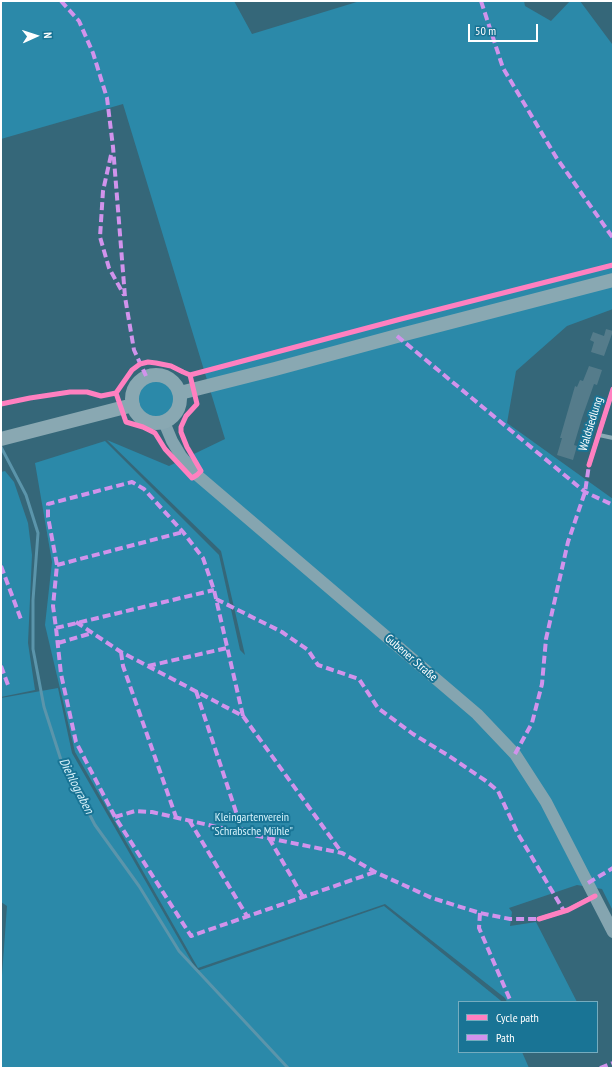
<!DOCTYPE html>
<html>
<head>
<meta charset="utf-8">
<style>
  body { margin:0 }
  #map { position:relative; width:614px; height:1069px; overflow:hidden; background:#356779; font-family:"PT Sans Narrow",sans-serif }
  canvas { display:block }
  .frame { position:absolute; inset:0; border:2px solid #fff; pointer-events:none }
  .legend { position:absolute; left:458px; top:1001px; width:140px; height:52px; box-sizing:border-box; background:#197495; border:1px solid #75acbf; margin:0; padding:5px 7px; list-style:none; font-size:12px; color:#fff }
  .legend li { display:flex; align-items:center; gap:8px; height:20px }
  .legend b { width:20px; border:1px solid #75acbf }
  .north { position:absolute; left:16px; top:16px; width:40px; height:40px; -webkit-text-stroke:3px #197495; paint-order:stroke; rotate:87deg; font-size:11px; font-weight:700; line-height:16px; text-align:center; color:#fff }
  .north::after { content:''; display:block; margin:auto; width:14px; height:18px; background:#fff; clip-path:polygon(50% 0,100% 100%,50% 72%,0 100%) }
  .scale { position:absolute; left:468px; top:24px; width:70px; height:18px; box-sizing:border-box; border:2px solid #fff; border-top:0; padding-left:5px; font-size:12px; line-height:14px; white-space:nowrap; color:#fff; -webkit-text-stroke:3px #197495; paint-order:stroke }
</style>
</head>
<body>
<div id="map">
<canvas width="614" height="1069"></canvas>
<div class="frame"></div>
<ul class="legend">
<li><b style="height:5px;background:#ff80c0"></b>Cycle path</li>
<li><b style="height:5px;background:#d193ec"></b>Path</li>
</ul>
<div class="north">N</div>
<div class="scale">50 m</div>
</div>
<script>
const ctx = document.querySelector('canvas').getContext('2d');
ctx.lineJoin = 'round';
function fillPath(path, color) { ctx.fillStyle = color; ctx.fill(path, 'evenodd'); }
const shape = rows => new Path2D(rows.map(r => 'M' + r).join(''));
function trace(path, color, width, dash) { ctx.strokeStyle = color; ctx.lineWidth = width; ctx.lineCap = dash ? 'butt' : 'round'; ctx.setLineDash(dash || []); ctx.stroke(path); }
function label(font, color, halo, rows, align = 'center') {
  ctx.font = font + ' "PT Sans Narrow",sans-serif'; ctx.lineWidth = 4; ctx.setLineDash([]); ctx.textBaseline = 'middle'; ctx.strokeStyle = halo; ctx.fillStyle = color; for (const [text, x, y, turn = 0] of rows) {
    ctx.save(); ctx.translate(x, y); ctx.rotate((+turn || 0) * Math.PI / 180); ctx.textAlign = isNaN(turn) ? turn : align; if (halo) ctx.strokeText(text, 0, 0); ctx.fillText(text, 0, 0); ctx.restore();
  }
}
fillPath(shape([
  [1,1,234,1,252,34,360,1,524,1,525,6,551,21,570,1,580,1,612,44,613,44,613,309,567,326,516,371,507,423,613,499,613,911,602,889,577,885,509,908,512,912,510,926,536,922,577,1002,507,1002,505,998,385,904,198,968,75,752,45,625,52,562,35,463,105,441,219,555,240,650,245,655,221,551,107,440,169,466,225,439,123,104,1,139],
  '137 399a19 19 0 1 1 38 0a19 19 0 1 1-38 0Z',
  [5,471,14,482,28,523,32,555,28,643,35,690,1,697,1,472],
  [58,688,72,753,197,971,384,906,500,1000,502,1002,459,1002,459,1052,522,1052,529,1068,1,1068,1,989,7,906,1,902,1,698]
]), '#2b89a9');
trace(shape([
  [1,447,26,495,38,533,33,600,33,649,44,707,61,760,95,825,139,886,179,951,288,1068]
]), '#5b95ab', 3);
fillPath(shape([
  [606,329,613,331,604,356,591,352,594,342,590,340,593,332,604,336],
  [589,366,602,370,597,385,594,384,582,418,574,445,577,446,573,460,557,455,562,438,560,438,575,386,577,387,580,380,583,381]
]), '#557c8b');
trace(shape([
  [599,435,613,438],
  [589,465,613,389],
  [539,919,568,910,594,896]
]), '#8baab4', 4);
trace(shape([
  [164,422,172,441,181,456,197,475,477,714,515,754,546,802,613,932]
]), '#85a5b0', 12);
trace(shape([
  '132 399a24 24 0 1 1 48 0a24 24 0 1 1-48 0Z',
  [180,393,275,369,397,336,613,280],
  [1,439,133,405]
]), '#89a8b2', 14);
trace(shape([
  [61,1,79,21,93,53,107,98,113,147,125,297,134,350,146,376],
  [481,1,503,68,556,157,613,238],
  [111,155,103,191,100,237,109,268,124,295],
  [397,336,585,492,613,505],
  [57,565,183,532],
  [1,566,22,622],
  [216,599,282,632,308,650,318,665,359,679,378,708,413,734,449,756,486,781,498,791,518,834,564,911],
  [76,622,121,652,243,716,214,590,203,558,183,532,144,489,132,482,48,504,48,517,57,565,53,606,56,628,61,674,76,742,115,817,191,936,375,872],
  [56,628,214,590],
  [58,643,92,633],
  [121,652,123,666,176,817],
  [1,666,8,685],
  [148,666,227,648],
  [196,691,243,833],
  [243,716,342,853],
  [515,754,532,723,542,684,546,639,568,542,585,492,589,465],
  [115,817,135,811,152,812,243,833,342,853,375,872,432,898,480,913,510,919,539,919],
  [189,820,247,916],
  [269,838,303,897],
  [588,883,613,868],
  [480,913,479,928,511,1002],
  [600,1068,613,1063]
]), '#d193ec', 4, [8, 4]);
trace(shape([
  [116,393,126,422,143,427,155,433,165,449,192,478,197,475,201,471,187,447,181,432,181,427,186,416,197,404,190,375],
  [1,404,30,398,70,392,87,392,101,396,116,393,132,370,140,364,148,362,156,363,171,366,183,372,190,375,401,319,613,265],
  [589,465,613,389],
  [539,919,568,910,595,896]
]), '#ff80c0', 5);
label('12px', '#fff', '#197495', [
  ["Waldsiedlung",591,424,-73],
  ["Gubener Straße",411,658,41]
]);
label('12px', '#d4f2fb', '#197495', [
  ["Kleingartenverein",252,818],
  ["\"Schrabsche Mühle\"",252,832]
]);
label('italic 13px', '#d7f2fb', '#197495', [
  ["Diehlograben",76,786,63]
]);
</script>
</body>
</html>
